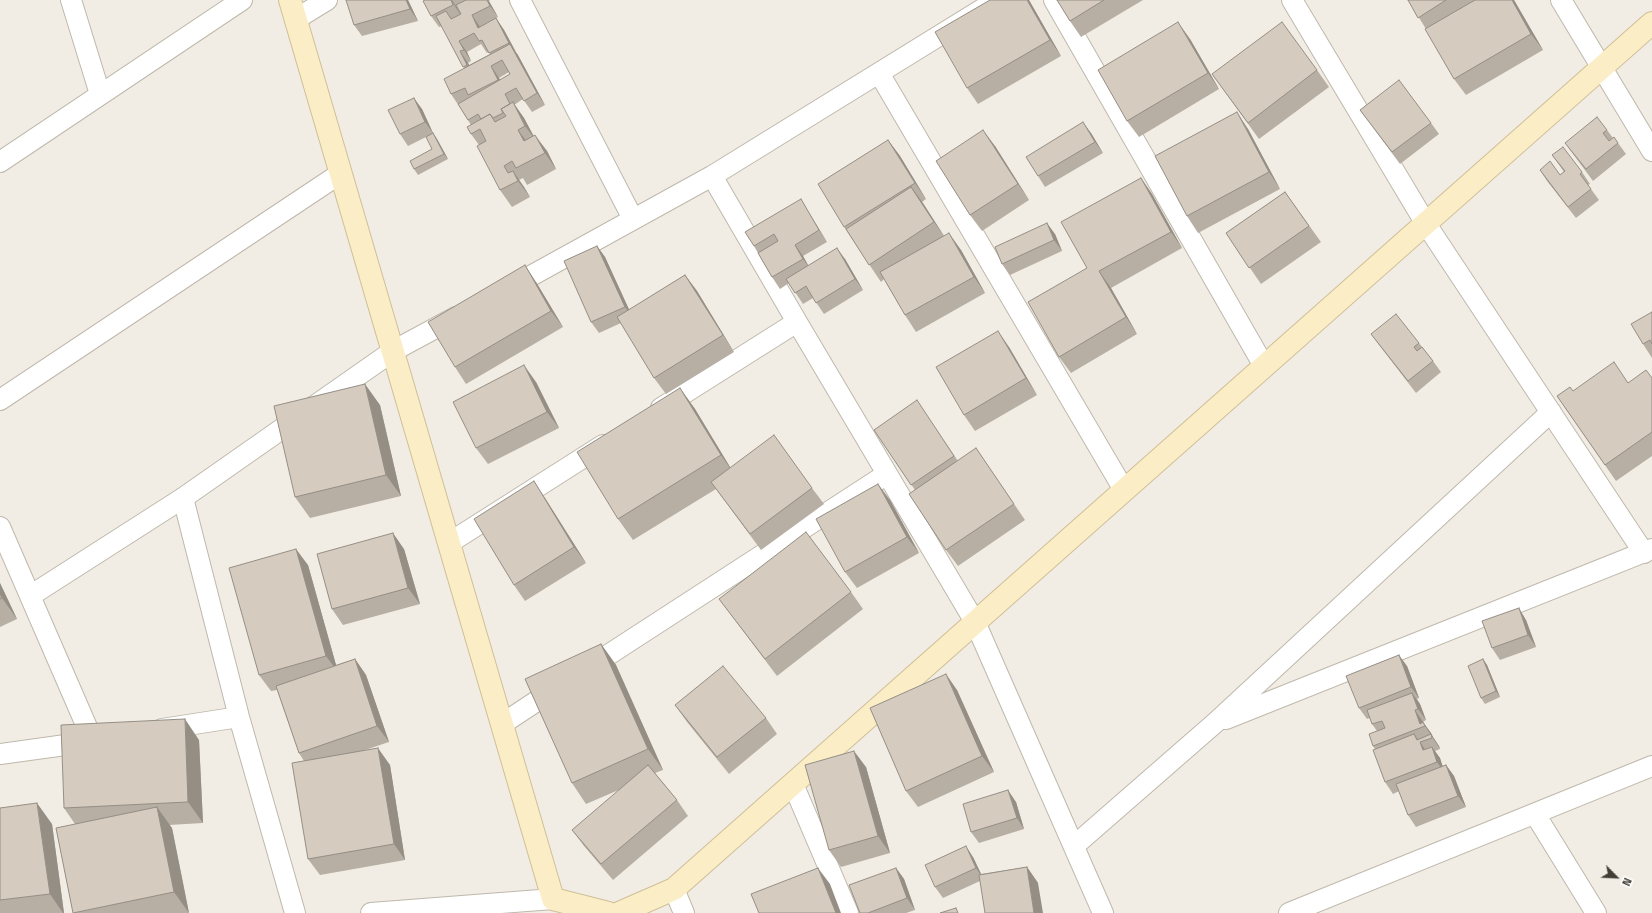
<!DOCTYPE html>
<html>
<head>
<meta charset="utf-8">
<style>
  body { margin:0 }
  #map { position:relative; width:1652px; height:913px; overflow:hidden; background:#f1ede5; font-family:"Titillium Web",sans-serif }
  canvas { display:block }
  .north { position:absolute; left:1596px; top:857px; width:40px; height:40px; -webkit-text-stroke:3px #fff; paint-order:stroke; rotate:114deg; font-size:11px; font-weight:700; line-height:16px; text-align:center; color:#433d35 }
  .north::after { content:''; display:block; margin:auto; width:14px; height:18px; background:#433d35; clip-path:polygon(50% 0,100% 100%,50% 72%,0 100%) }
</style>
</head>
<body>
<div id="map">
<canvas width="1652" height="913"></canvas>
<div class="north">N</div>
</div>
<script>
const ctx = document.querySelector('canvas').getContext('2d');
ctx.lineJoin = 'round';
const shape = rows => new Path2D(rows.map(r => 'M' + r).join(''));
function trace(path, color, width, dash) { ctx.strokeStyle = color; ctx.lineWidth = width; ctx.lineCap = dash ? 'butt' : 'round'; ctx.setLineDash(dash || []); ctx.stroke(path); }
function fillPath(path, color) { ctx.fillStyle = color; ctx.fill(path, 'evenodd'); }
const street = shape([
  [71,0,100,94],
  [520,0,633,219],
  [1054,0,1264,366],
  [1292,0,1426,224,1644,553],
  [1561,0,1652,151],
  [296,19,327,0],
  [879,73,1124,490],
  [0,162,242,0],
  [712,176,797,322],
  [509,288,712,176,997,0],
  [0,400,341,173],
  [661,408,797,322,975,622,1103,913],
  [183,498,239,717,295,913],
  [0,527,93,741],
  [449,543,603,445],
  [30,596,183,498,393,351,456,317],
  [585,670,887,474],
  [1226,719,1652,549],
  [502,724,558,687],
  [162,729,239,717],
  [0,754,87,742],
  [793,784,848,913],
  [1535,814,1596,913],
  [1074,846,1215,723,1551,412],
  [674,889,684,913],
  [371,913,553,899],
  [1289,913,1652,766]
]);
const secondary = shape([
  [290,0,553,899,608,913],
  [619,913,674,889,1652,23]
]);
trace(street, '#bfb8ab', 22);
trace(secondary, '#cfbf97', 24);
trace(street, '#fff', 20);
trace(secondary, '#fbedc5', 22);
fillPath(shape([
  [408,0,418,21,362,36,354,25],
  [425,0,490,0,489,1,498,17,480,27,496,18,504,30,517,54,545,105,532,112,523,99,514,105,524,118,533,136,547,151,556,169,527,185,523,178,519,180,524,187,530,197,512,207,500,190,479,145,471,134,471,125,459,106,451,94,464,68,442,26,439,27,431,16],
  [481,44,487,53,488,52,490,54,469,65,468,63,471,61,467,52],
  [509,72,510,74,500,80,499,78],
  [1029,0,1061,56,978,104,967,88],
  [1057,0,1143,0,1081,37,1070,21],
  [1408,0,1514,0,1543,50,1466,95,1454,79,1426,29],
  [1190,39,1219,89,1139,137,1127,121],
  [1317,70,1329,87,1259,139,1212,74],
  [422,109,433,133,437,139,448,159,418,175,414,169,432,149,428,136,408,146,400,134],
  [1360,110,1431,123,1439,134,1400,164],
  [1248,129,1280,189,1198,233,1187,216],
  [1607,130,1613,138,1618,143,1626,154,1593,181,1573,154,1565,143],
  [1091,133,1103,153,1045,187,1038,176],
  [888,140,900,156,926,199,922,202,944,236,961,250,985,293,916,332,905,315,884,279,881,282,844,227],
  [995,146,1029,200,982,231,970,215],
  [1552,155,1582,172,1590,184,1588,185,1599,200,1576,218,1547,181,1540,170,1560,175,1564,172],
  [1141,178,1152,194,1182,248,1111,288,1137,334,1071,373,1059,357,1087,268],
  [1285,192,1321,242,1261,284,1226,233],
  [801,199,808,211,827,242,803,256,808,266,845,259,863,290,824,314,813,298,803,304,789,283,780,289,772,277,758,253,754,246],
  [1055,234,1062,251,1010,275,1002,264],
  [597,246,605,257,629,310,685,275,697,291,734,352,666,394,654,378,621,323,599,333,591,322],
  [536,282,563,327,466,384,455,367],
  [1652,312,1652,358,1643,344],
  [1371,334,1419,343,1433,361,1441,372,1416,393,1379,345],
  [1009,347,1037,395,975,431,964,415],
  [1652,378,1652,456,1616,481,1557,396,1573,391,1628,383],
  [536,382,559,428,488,464,476,448],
  [680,388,695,409,730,467,812,488,824,504,761,550,716,489,633,540,618,519],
  [380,405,401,496,310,518,295,497],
  [928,417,958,461,976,448,1025,520,958,566,946,550,915,490,874,430],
  [545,498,586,563,525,601,514,585],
  [890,500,919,553,857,588,845,572],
  [404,549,420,604,343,625,332,609],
  [308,565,336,665,355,659,366,675,389,742,365,750,390,765,405,860,320,875,308,859,304,761,299,753,277,690,271,691,259,675],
  [0,583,17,619,0,627],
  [851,592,863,609,777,676,731,615,719,599],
  [1526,620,1536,647,1500,660,1492,648],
  [601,644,616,665,663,770,655,773,677,800,688,816,613,880,584,846,572,830,621,789,586,804,572,783],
  [1483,659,1487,665,1500,697,1485,704,1481,698],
  [1407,666,1419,698,1417,699,1420,704,1426,720,1423,722,1431,733,1433,737,1439,746,1440,749,1435,751,1440,758,1442,766,1446,765,1454,776,1466,807,1416,827,1408,815,1399,791,1393,794,1385,782,1375,749,1373,746,1377,731,1372,724,1370,718,1367,719,1359,708],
  [957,690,994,772,918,807,906,791],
  [675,705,766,718,777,734,729,774,687,722],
  [199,740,203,823,169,825,172,828,189,913,73,913,75,824,64,808],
  [866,767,890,853,841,867,829,850],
  [1016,802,1024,829,979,843,971,832],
  [0,808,52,824,64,913,0,913],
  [973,857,981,874,1027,867,1038,883,980,881,943,898,935,887],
  [896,868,904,879,915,910,906,913,860,913]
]), '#b7afa3');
fillPath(shape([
  [406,0,408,0,418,21,410,9],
  [451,0,452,0,456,6,461,16],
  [487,0,488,0,490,3,498,17,490,6],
  [1027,0,1029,0,1061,56,1050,40],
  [1512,0,1514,0,1543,50,1531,34],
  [472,15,480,27,478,28],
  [496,18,504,30,517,54,509,43],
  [1178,22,1190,39,1219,89,1208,73],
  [459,41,467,52,471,61,464,50],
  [510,44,518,55,545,105,537,93],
  [460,51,468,63,475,76,467,65],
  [491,66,499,78,506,91,498,80],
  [414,98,422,109,433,133,425,122],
  [513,102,524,118,537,142,525,126],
  [1237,112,1248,129,1280,189,1269,172],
  [1083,122,1091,133,1103,153,1095,142],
  [518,130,530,146,524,141],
  [983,130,995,146,1029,200,1018,184],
  [433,133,437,139,448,159,444,154],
  [535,135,547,151,556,169,545,153],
  [888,140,900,156,926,199,915,183],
  [513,171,524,187,530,197,518,181],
  [1141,178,1152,194,1182,248,1171,232],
  [911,187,923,203,946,239,934,222],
  [801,199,808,211,827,242,819,230],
  [1047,223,1055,234,1062,251,1054,240],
  [949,233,961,250,985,293,974,277],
  [795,245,803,256,811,270,803,259],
  [597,246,605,257,633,318,625,307],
  [837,248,845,259,863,290,855,279],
  [525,265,536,282,563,327,551,311],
  [1099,271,1111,288,1137,334,1126,317],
  [685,275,697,291,734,352,723,335],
  [998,331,1009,347,1037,395,1026,378],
  [524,365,536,382,559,428,547,412],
  [365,384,380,405,401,496,386,475],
  [680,388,695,409,736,477,721,455],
  [534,481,545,498,586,563,574,547],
  [878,484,890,500,919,553,907,537],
  [393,533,404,549,420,604,408,588],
  [296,549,308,565,338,672,326,656],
  [0,583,17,619,2,598,0,593],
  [1519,608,1526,620,1536,647,1528,635],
  [601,644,616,665,663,770,648,749],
  [1399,655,1407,666,1419,698,1411,687],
  [355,659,366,675,389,742,377,726],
  [1483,659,1487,665,1500,697,1496,691],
  [946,674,957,690,994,772,982,756],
  [1412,693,1420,704,1426,720,1418,709],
  [1415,710,1423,722,1425,727,1420,724],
  [185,719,199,740,203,823,188,802],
  [1423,722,1431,733,1433,737,1439,746,1440,749,1425,726],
  [1414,734,1420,742,1428,754,1423,750,1417,740],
  [1432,747,1440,758,1445,773,1437,762],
  [378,748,390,765,405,860,394,844],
  [854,751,866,767,890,853,878,836],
  [1446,765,1454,776,1466,807,1458,796],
  [1008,790,1016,802,1024,829,1017,818],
  [37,803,52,824,64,913,63,913,50,894],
  [157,807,172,828,189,913,174,892],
  [966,846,973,857,984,880,976,868],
  [1027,867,1038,883,1043,913,1034,913],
  [818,868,830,884,841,913,836,913],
  [896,868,904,879,915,910,907,898]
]), '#958e85');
const building = shape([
  [346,0,406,0,410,9,354,25,346,0],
  [425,0,451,0,453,5,431,16,423,1,425,0],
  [466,0,487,0,490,6,472,15,478,28,496,18,509,43,489,53,482,40,479,41,474,33,459,41,464,50,460,51,467,65,463,67,436,16,446,11,451,19,461,14,456,5,466,0],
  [990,0,1027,0,1050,40,967,88,935,32,990,0],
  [1057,0,1104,0,1070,21,1057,0],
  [1408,0,1446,0,1418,18,1408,0],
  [1475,0,1512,0,1531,34,1454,79,1425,29,1475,0],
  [1178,22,1208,73,1127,121,1098,70,1178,22],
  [1282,22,1317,70,1248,123,1212,74,1282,22],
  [510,44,537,93,524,101,516,88,505,94,510,104,501,109,503,113,493,118,490,114,481,119,478,114,468,120,458,104,510,74,502,60,491,66,498,80,468,95,465,88,451,94,444,79,510,44],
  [1399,80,1431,123,1392,152,1360,110,1399,80],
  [414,98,425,122,400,134,388,110,414,98],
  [513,102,525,126,518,130,524,141,535,135,545,153,516,168,512,161,504,166,508,173,513,171,518,181,500,190,477,146,486,141,480,129,471,134,467,127,490,114,495,122,506,116,501,109,513,102],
  [1237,112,1269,172,1187,216,1155,156,1237,112],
  [1597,117,1607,130,1603,133,1609,141,1614,137,1618,143,1586,169,1565,143,1597,117],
  [1083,122,1095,142,1038,176,1026,157,1083,122],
  [983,130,1018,184,970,215,936,161,983,130],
  [433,133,444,154,414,169,410,161,432,149,426,137,433,133],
  [888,140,915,183,844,227,818,184,888,140],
  [1563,147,1582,172,1580,174,1591,189,1568,207,1540,170,1550,161,1560,175,1565,171,1552,155,1563,147],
  [1141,178,1171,232,1099,271,1126,317,1059,357,1028,302,1087,268,1061,222,1141,178],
  [911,187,934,222,869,265,846,229,911,187],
  [1285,192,1309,226,1249,268,1226,233,1285,192],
  [801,199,819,230,795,245,803,259,772,277,758,253,778,241,774,234,754,246,745,232,801,199],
  [1047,223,1054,240,1002,264,995,247,1047,223],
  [949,233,974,277,905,315,880,272,949,233],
  [597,246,625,307,591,322,564,261,597,246],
  [837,248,855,279,816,303,806,286,795,293,786,279,837,248],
  [525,265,551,311,455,367,428,322,525,265],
  [685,275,723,335,654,378,617,317,685,275],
  [1652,312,1652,344,1650,340,1643,344,1631,324,1652,312],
  [1396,314,1419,343,1414,347,1417,351,1422,347,1433,361,1408,381,1371,334,1396,314],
  [998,331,1026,378,964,415,936,367,998,331],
  [1614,362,1628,383,1646,370,1652,378,1652,432,1605,465,1557,396,1570,387,1573,391,1614,362],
  [524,365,547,412,476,448,453,402,524,365],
  [365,384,386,475,295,497,274,406,365,384],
  [680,388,721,455,618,519,577,452,680,388],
  [917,400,954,456,911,485,874,430,917,400],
  [774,435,812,488,750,534,711,482,774,435],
  [976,448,1014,504,946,550,909,494,976,448],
  [534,481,574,547,514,585,474,519,534,481],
  [878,484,907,537,845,572,816,519,878,484],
  [806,532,851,592,765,659,719,599,806,532],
  [393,533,408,588,332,609,317,554,393,533],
  [296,549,326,656,259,675,229,568,296,549],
  [0,593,2,598,0,599,0,593],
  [1519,608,1528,635,1492,648,1482,621,1519,608],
  [601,644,648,749,572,783,525,679,601,644],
  [1399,655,1411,687,1359,708,1346,676,1399,655],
  [355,659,377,726,299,753,276,686,355,659],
  [1483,659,1496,691,1481,698,1468,666,1483,659],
  [723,666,766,718,717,757,675,705,723,666],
  [946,674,982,756,906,791,870,708,946,674],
  [1412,693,1418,709,1415,710,1420,724,1423,722,1425,726,1373,746,1369,734,1385,728,1382,721,1372,724,1367,710,1412,693],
  [185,719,188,802,64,808,61,725,185,719],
  [1414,734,1417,740,1431,734,1432,738,1420,742,1423,750,1432,747,1437,762,1385,782,1373,750,1414,734],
  [378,748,394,844,308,859,292,763,378,748],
  [854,751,878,836,829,850,805,765,854,751],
  [648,765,677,800,601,864,572,830,648,765],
  [1446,765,1458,796,1408,815,1396,784,1446,765],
  [1008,790,1017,818,971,832,963,804,1008,790],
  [37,803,50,894,0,900,0,808,37,803],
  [157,807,174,892,73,913,56,828,157,807],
  [966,846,976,868,935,887,925,865,966,846],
  [1027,867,1034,913,985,913,979,875,1027,867],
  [818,868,836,913,759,913,751,894,818,868],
  [896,868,907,898,868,913,860,913,849,885,896,868],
  [956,908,958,913,940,913,956,908]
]);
fillPath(building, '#d5cbbe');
trace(building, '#958e85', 1);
</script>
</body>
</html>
